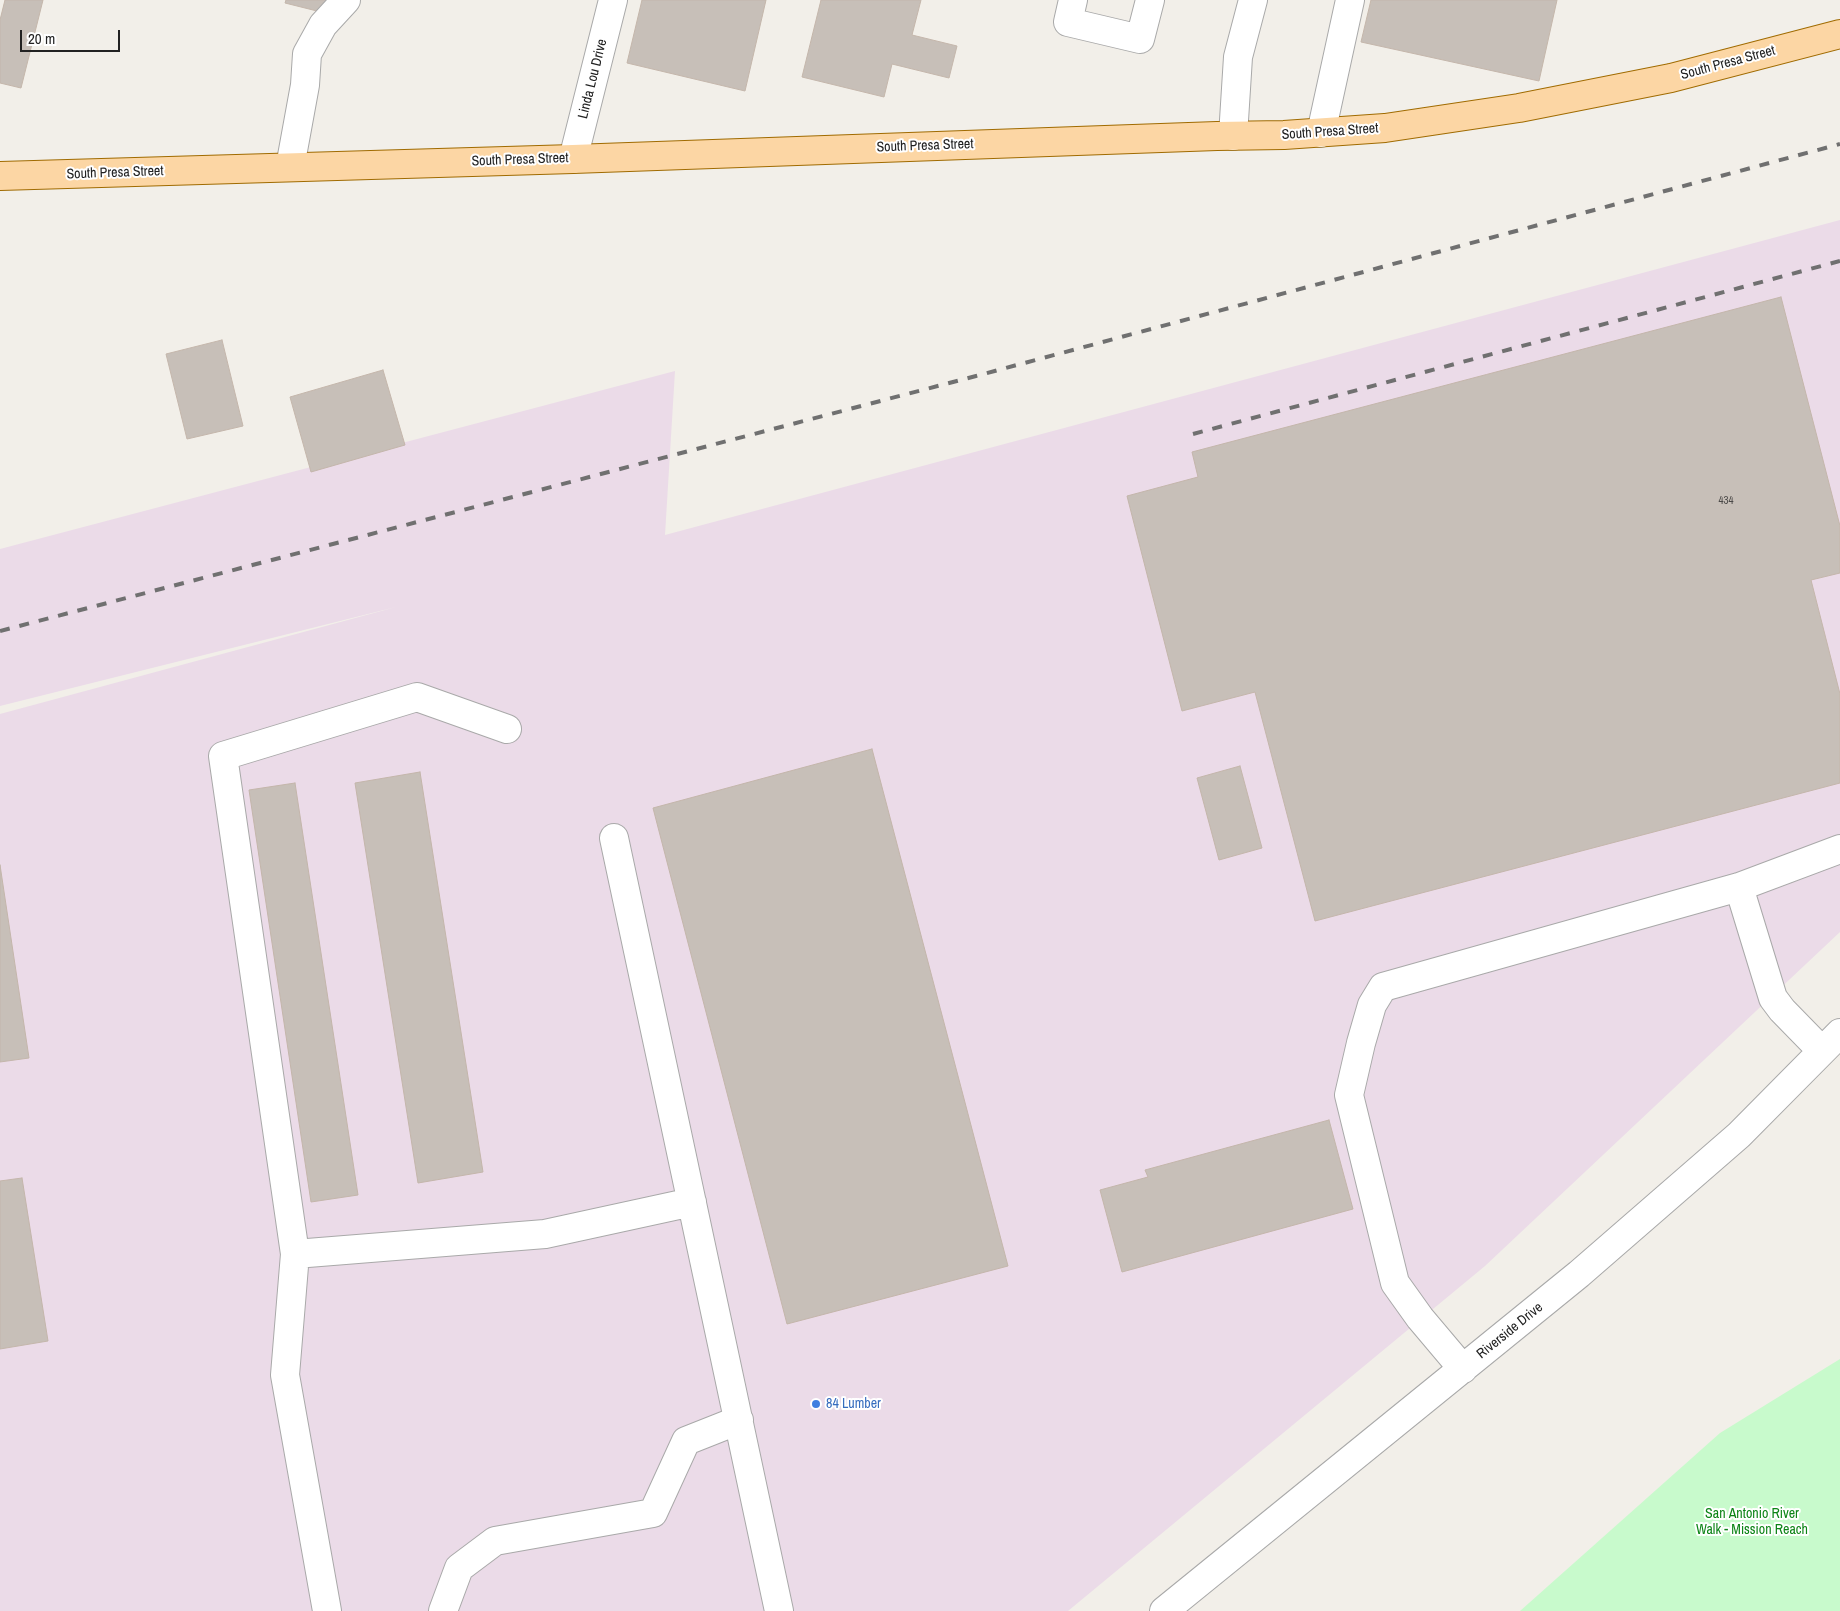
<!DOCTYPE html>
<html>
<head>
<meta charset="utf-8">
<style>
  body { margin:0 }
  #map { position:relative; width:1840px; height:1611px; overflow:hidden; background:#f2efe9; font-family:"Archivo Narrow",sans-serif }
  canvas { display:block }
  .scale { position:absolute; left:20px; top:30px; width:100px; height:22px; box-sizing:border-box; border:2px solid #222; border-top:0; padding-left:6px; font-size:15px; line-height:18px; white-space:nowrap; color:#222; -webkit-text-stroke:4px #fff; paint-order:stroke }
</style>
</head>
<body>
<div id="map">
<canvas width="1840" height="1611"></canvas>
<div class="scale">20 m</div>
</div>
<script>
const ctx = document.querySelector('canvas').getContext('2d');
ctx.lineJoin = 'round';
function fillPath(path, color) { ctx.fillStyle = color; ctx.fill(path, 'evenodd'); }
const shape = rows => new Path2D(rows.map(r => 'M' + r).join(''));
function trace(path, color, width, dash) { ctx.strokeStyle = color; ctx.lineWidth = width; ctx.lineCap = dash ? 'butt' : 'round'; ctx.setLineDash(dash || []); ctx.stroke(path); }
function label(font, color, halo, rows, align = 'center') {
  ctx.font = font + ' "Archivo Narrow",sans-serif'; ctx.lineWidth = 4; ctx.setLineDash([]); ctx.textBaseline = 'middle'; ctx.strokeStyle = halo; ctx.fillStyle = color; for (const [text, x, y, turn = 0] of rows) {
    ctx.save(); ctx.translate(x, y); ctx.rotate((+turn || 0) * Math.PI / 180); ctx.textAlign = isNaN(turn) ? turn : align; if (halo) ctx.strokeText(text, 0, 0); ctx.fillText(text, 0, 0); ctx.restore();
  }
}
fillPath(shape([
  [1840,220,1840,932,1485,1266,1068,1611,0,1611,0,714,396,607,0,706,0,549,675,371,665,535]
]), '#ebdbe8');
fillPath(shape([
  [1840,1359,1840,1611,1520,1611,1720,1433]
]), '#c8facc');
const building = shape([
  [5,0,43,0,21,88,0,83,0,20,5,0],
  [286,0,333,0,329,14,285,3,286,0],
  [642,0,766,0,745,91,627,63,642,0],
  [821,0,921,0,912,35,957,46,949,78,892,64,884,97,802,77,821,0],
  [1371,0,1557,0,1539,81,1361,42,1371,0],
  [1781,297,1840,526,1840,573,1811,580,1840,694,1840,783,1315,921,1255,692,1182,711,1127,496,1198,477,1192,452,1781,297],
  [222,340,243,426,187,439,166,354,222,340],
  [383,370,405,445,311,472,290,397,383,370],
  [872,749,1008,1266,787,1324,653,808,872,749],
  [1240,766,1262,848,1219,860,1197,778,1240,766],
  [420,772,483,1172,418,1183,355,783,420,772],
  [295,783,358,1195,311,1202,249,790,295,783],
  [0,865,29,1058,0,1062,0,865],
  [1329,1120,1353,1209,1122,1272,1100,1190,1148,1177,1145,1170,1329,1120],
  [22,1178,48,1341,0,1349,0,1181,22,1178]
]);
fillPath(building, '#c7bfb8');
trace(building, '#c4b6ab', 1);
const minor = shape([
  [1073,0,1068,22,1140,39,1150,0],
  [1321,133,1350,0],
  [1233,136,1238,57,1253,0],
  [573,159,613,0],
  [290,167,305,85,307,54,323,25,346,0],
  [614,838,779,1611],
  [1739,887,1773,998,1782,1010,1822,1051],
  [295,1254,545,1234,692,1202],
  [1463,1369,1420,1318,1395,1283,1349,1095,1361,1043,1372,1005,1383,987,1739,887,1840,849],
  [327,1611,285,1375,295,1254,223,756,417,697,507,729],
  [443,1611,459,1568,495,1541,653,1513,686,1441,739,1420],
  [1164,1611,1579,1274,1739,1135,1840,1033]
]);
const major = shape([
  [0,176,573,159,1217,136,1284,135,1385,128,1519,108,1671,78,1840,34]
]);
trace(minor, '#a9a9a9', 30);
trace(major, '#a06b00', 30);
trace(minor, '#fff', 28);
trace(major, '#fcd6a4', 28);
trace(shape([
  [1193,434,1840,261],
  [0,631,976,376,1840,144]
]), '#707070', 4, [10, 10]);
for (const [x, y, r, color] of [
  [816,1404,5,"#3f7fe0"]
]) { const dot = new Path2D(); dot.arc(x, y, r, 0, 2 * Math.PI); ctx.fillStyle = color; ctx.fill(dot); trace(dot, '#fff', 2); }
label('11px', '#4b4948', null, [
  ["434",1726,501]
]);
label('14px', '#222', '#fff', [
  ["South Presa Street",1728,63,-15],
  ["Linda Lou Drive",593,79,-76],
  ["South Presa Street",1330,132,-4],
  ["South Presa Street",925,146,-2],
  ["South Presa Street",520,160,-2],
  ["South Presa Street",115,173,-2],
  ["Riverside Drive",1510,1331,-39]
]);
label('14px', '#366cbe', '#fff', [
  ["84 Lumber",826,1404]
], 'left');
label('14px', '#0c8416', '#fff', [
  ["San Antonio River",1752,1514],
  ["Walk - Mission Reach",1752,1530]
]);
</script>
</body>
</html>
